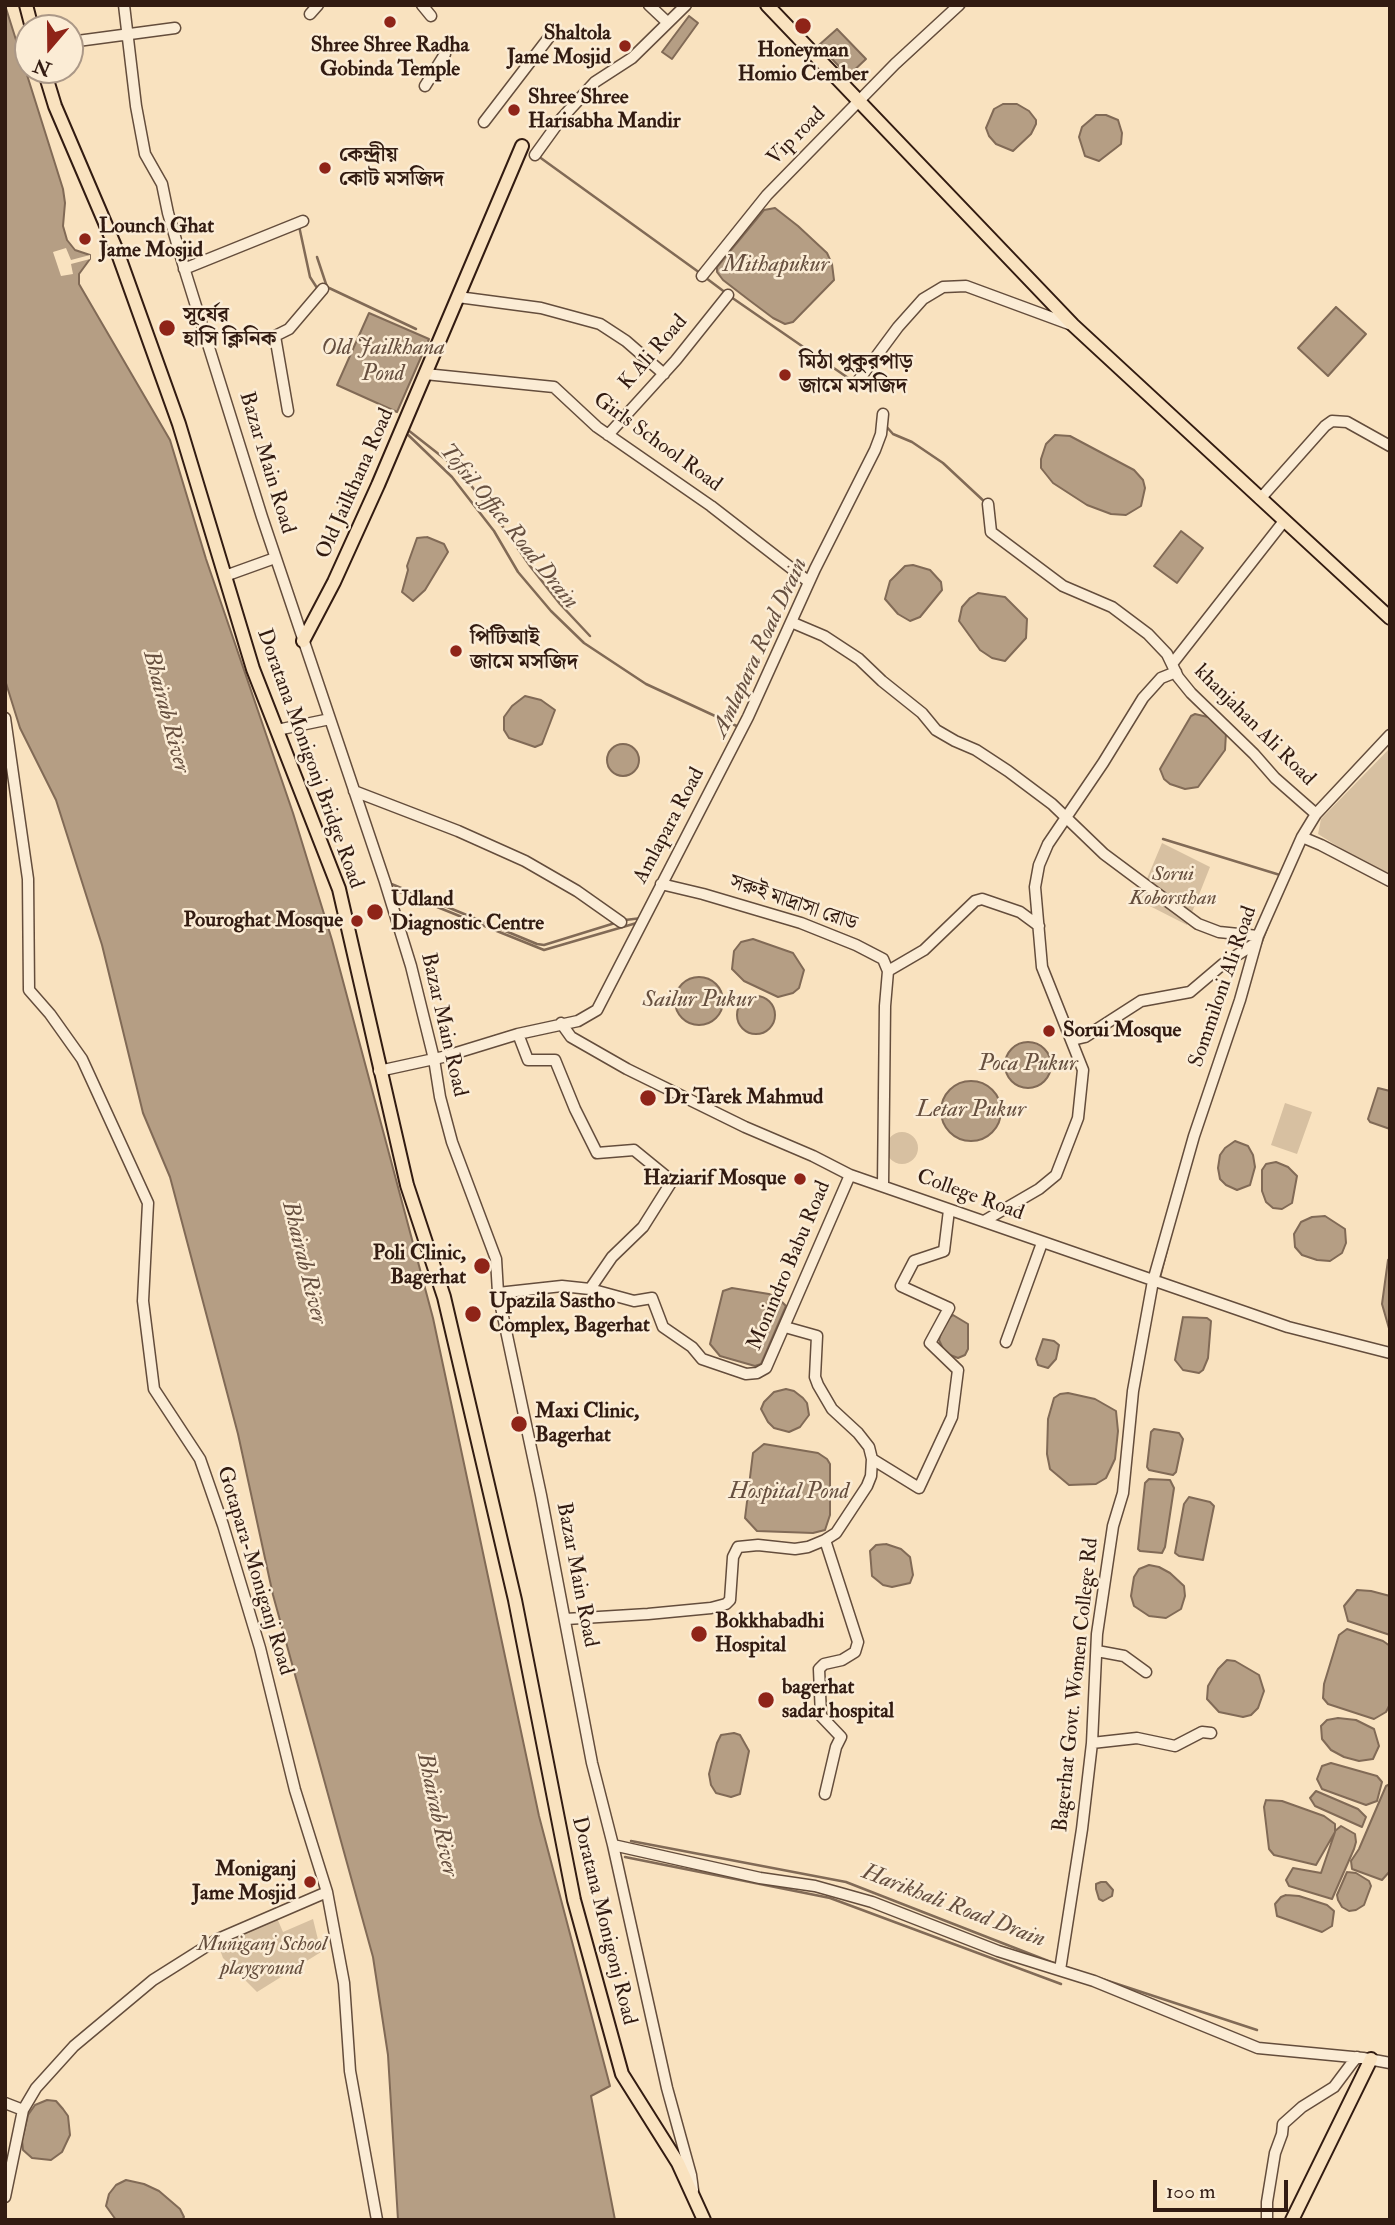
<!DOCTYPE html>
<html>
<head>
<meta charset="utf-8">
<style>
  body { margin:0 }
  #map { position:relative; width:1395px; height:2225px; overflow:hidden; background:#f9e2bf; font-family:"IM FELL Double Pica",serif }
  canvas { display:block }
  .frame { position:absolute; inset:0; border:7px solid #321b11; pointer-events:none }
  .north { position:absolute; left:14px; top:14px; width:70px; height:70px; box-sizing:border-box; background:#fbecd5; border:2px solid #ab9887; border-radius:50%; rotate:200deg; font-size:19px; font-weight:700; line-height:28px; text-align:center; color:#321b11 }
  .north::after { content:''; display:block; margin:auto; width:24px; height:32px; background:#8f2418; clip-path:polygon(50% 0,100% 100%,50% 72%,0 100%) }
  .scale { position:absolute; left:1153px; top:2180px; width:135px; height:32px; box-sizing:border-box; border:4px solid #321b11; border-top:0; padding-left:9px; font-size:21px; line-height:24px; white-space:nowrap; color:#321b11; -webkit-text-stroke:5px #fbecd5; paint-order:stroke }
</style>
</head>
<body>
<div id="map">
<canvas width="1395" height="2225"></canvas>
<div class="frame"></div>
<div class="north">N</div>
<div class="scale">100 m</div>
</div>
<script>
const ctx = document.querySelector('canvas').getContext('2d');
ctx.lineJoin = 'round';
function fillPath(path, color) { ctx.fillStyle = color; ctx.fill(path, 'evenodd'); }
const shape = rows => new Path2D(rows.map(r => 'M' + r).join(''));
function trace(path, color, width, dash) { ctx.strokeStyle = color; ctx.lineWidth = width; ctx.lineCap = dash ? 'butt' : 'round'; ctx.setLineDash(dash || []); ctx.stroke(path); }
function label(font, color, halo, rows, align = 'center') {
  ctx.font = font + ' "IM FELL Double Pica","Noto Serif Bengali",serif'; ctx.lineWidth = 5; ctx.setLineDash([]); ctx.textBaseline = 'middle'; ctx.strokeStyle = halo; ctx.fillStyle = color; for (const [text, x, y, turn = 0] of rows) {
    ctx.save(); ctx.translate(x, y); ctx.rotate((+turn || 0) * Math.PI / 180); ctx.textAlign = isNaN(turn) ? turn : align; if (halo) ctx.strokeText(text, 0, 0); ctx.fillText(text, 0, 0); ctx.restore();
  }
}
fillPath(shape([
  [1390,748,1390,874,1345,851,1318,834,1321,819],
  [1162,843,1210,867,1187,925,1138,900],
  [1285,1103,1312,1112,1297,1154,1271,1145],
  '886 1148a16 16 0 1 1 32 0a16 16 0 1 1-32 0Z',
  [277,1918,283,1932,313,1919,321,1952,257,1992,223,1958,220,1950,223,1945]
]), '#d7c0a1');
const water = shape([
  [5,5,63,189,65,203,63,226,67,240,75,250,90,255,90,259,79,274,79,284,170,440,206,559,293,813,332,940,433,1318,539,1816,610,2086,591,2096,615,2220,398,2220,388,2055,373,1957,273,1595,238,1434,170,1177,143,1113,102,945,56,800,20,728,5,680,5,5],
  [689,16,698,23,672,59,662,52,689,16],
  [837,29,866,59,848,76,819,45,837,29],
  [1003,104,1017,104,1029,111,1036,120,1036,124,1031,134,1013,151,996,144,989,136,986,128,994,109,1003,104],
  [1096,115,1106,115,1118,120,1122,133,1121,144,1099,161,1085,156,1079,137,1082,127,1096,115],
  [775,208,798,226,827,253,832,264,834,280,793,322,785,324,773,318,749,300,723,280,717,272,717,267,764,210,775,208],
  [1336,307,1366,334,1328,376,1298,348,1336,307],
  [369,313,429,339,397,412,337,385,369,313],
  [1055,435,1070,436,1134,470,1143,480,1145,488,1141,506,1126,515,1111,514,1087,505,1053,483,1041,468,1041,459,1046,444,1055,435],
  [1181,531,1203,548,1177,583,1154,566,1181,531],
  [427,537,444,544,448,552,425,590,413,601,402,592,408,570,407,566,417,538,427,537],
  [913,565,930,570,941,582,942,590,920,617,910,621,898,614,885,599,890,581,905,566,913,565],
  [978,593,1005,597,1027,619,1026,638,1005,661,992,658,980,650,959,621,962,607,970,598,978,593],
  [525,696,541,700,555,710,542,744,535,747,509,738,504,730,504,717,512,706,525,696],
  [1195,714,1212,718,1223,728,1226,733,1225,750,1198,787,1185,789,1170,784,1164,779,1160,769,1191,716,1195,714],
  '607 760a16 16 0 1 1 32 0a16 16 0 1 1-32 0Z',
  [753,939,793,953,804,970,799,988,793,993,778,997,744,981,732,969,734,951,741,942,753,939],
  '675 1001a24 24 0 1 1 48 0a24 24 0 1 1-48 0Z',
  '737 1015a19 19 0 1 1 38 0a19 19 0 1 1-38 0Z',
  '1005 1065a23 23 0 1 1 46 0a23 23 0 1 1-46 0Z',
  '941 1111a30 30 0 1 1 60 0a30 30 0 1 1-60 0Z',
  [1378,1088,1390,1091,1390,1129,1370,1122,1368,1119,1378,1088],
  [1235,1141,1248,1146,1253,1155,1255,1167,1250,1185,1237,1190,1226,1185,1220,1179,1218,1168,1220,1155,1225,1148,1235,1141],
  [1276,1162,1288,1167,1297,1176,1292,1203,1282,1209,1273,1208,1266,1202,1262,1191,1262,1170,1266,1164,1276,1162],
  [1325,1216,1345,1229,1346,1243,1342,1253,1330,1261,1317,1260,1302,1255,1295,1247,1294,1234,1301,1222,1312,1217,1325,1216],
  [1390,1258,1390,1332,1382,1304,1388,1260,1390,1258],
  [732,1288,769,1294,778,1298,786,1306,761,1364,755,1366,720,1356,710,1344,723,1291,732,1288],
  [953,1315,968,1324,968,1349,965,1355,958,1358,945,1353,939,1340,944,1322,953,1315],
  [1183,1317,1207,1318,1211,1321,1208,1358,1203,1370,1199,1373,1183,1370,1175,1360,1183,1317],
  [1043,1339,1054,1341,1059,1345,1056,1359,1048,1368,1038,1365,1036,1359,1043,1339],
  [786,1389,794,1391,803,1398,807,1403,809,1415,800,1427,789,1432,774,1428,768,1422,761,1409,764,1402,774,1392,786,1389],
  [1068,1393,1095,1399,1116,1411,1118,1431,1115,1459,1106,1478,1096,1484,1069,1485,1050,1469,1047,1454,1048,1419,1054,1398,1060,1394,1068,1393],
  [1154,1429,1179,1433,1183,1439,1176,1472,1173,1475,1149,1470,1147,1467,1151,1432,1154,1429],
  [764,1444,818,1453,827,1459,830,1464,830,1515,825,1530,813,1533,757,1531,745,1518,753,1453,764,1444],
  [1149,1479,1170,1480,1174,1488,1165,1547,1162,1553,1140,1551,1138,1549,1145,1483,1149,1479],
  [1189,1497,1210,1502,1214,1506,1203,1560,1179,1556,1175,1553,1184,1504,1189,1497],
  [886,1544,901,1549,910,1557,913,1575,910,1583,892,1587,883,1585,872,1576,870,1551,876,1545,886,1544],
  [1149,1565,1159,1567,1170,1573,1184,1586,1185,1596,1181,1609,1166,1618,1149,1616,1134,1606,1131,1596,1134,1577,1139,1569,1149,1565],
  [1357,1590,1371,1591,1390,1596,1390,1635,1348,1621,1344,1606,1357,1590],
  [1347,1629,1383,1641,1390,1646,1390,1704,1386,1712,1374,1719,1328,1704,1323,1698,1324,1684,1339,1635,1347,1629],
  [1227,1660,1235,1661,1259,1675,1264,1691,1258,1708,1251,1715,1243,1717,1219,1712,1207,1699,1208,1686,1218,1669,1227,1660],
  [1338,1718,1356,1720,1374,1729,1379,1746,1373,1759,1359,1761,1344,1757,1331,1750,1322,1739,1321,1726,1327,1720,1338,1718],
  [734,1733,740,1735,749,1751,740,1794,731,1797,716,1793,711,1785,709,1774,717,1743,721,1735,734,1733],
  [1331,1763,1377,1776,1382,1782,1377,1801,1366,1805,1322,1789,1317,1779,1322,1766,1331,1763],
  [1390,1784,1390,1871,1382,1880,1352,1869,1351,1861,1359,1849,1386,1786,1390,1784],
  [1316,1791,1358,1809,1366,1817,1362,1827,1315,1806,1310,1798,1316,1791],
  [1266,1800,1282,1801,1324,1816,1335,1824,1335,1831,1341,1826,1355,1834,1356,1842,1354,1849,1332,1899,1289,1886,1286,1880,1293,1868,1321,1873,1335,1832,1316,1865,1274,1855,1269,1849,1264,1807,1266,1800],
  [1347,1872,1356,1873,1369,1881,1371,1886,1364,1905,1356,1910,1349,1911,1342,1907,1338,1900,1337,1895,1347,1872],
  [1101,1882,1106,1882,1113,1890,1112,1896,1103,1901,1099,1899,1096,1889,1096,1884,1101,1882],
  [1286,1895,1299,1896,1327,1905,1334,1911,1332,1926,1322,1932,1277,1916,1275,1904,1281,1897,1286,1895],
  [47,2100,56,2101,63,2109,68,2116,70,2135,62,2152,51,2160,32,2158,23,2150,22,2140,28,2115,35,2105,47,2100],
  [126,2180,144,2184,159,2191,180,2209,184,2217,182,2220,116,2220,106,2206,109,2194,116,2185,126,2180]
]);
fillPath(water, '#b59e84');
trace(water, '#816a56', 2);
fillPath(shape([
  [66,248,71,260,90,255,90,259,71,264,73,274,61,276,53,252]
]), '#f9e2bf');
trace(shape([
  [899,67,966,5],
  [538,156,700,273],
  [299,226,310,277,319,291],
  [317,257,327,287,416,329],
  [706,278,726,293],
  [731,297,854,382],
  [885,425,893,434,912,442,943,463,987,504],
  [408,430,459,470,501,524,530,566,560,604,590,636],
  [404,431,452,477,494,531,518,572,551,611,584,643,646,684,741,728,640,922,544,950,390,888,306,641,343,568,404,431],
  [1163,839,1280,875],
  [389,883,537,944,544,945,615,923],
  [625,920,642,918],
  [1259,949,1269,923],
  [359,1003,375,1072],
  [1160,1277,1168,1246],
  [631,1841,846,1882,1056,1964],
  [625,1857,830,1898,1061,1984],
  [1063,1966,1080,1972],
  [1099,1978,1257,2030]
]), '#816a56', 2.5);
const minor = shape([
  [124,5,136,106,145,154,162,184,168,213,186,274,262,517,385,882,411,966,434,1059,440,1097,452,1142,496,1259,498,1293,541,1495,592,1763,613,1845,667,2088,691,2175,693,2190],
  [422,5,431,16],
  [649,5,667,22],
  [310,14,318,5],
  [70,42,175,28],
  [425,86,445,54],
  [484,122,550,36],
  [535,155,561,119,595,82,632,58,686,5],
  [184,269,303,221],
  [702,276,767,195,895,64,959,5],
  [458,297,541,308,600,324,626,341,664,374],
  [425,374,554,387,597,427,711,506,809,582],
  [855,385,898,327,923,299,943,287,966,286,1069,324],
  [288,411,275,336,289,329,323,289],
  [608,435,676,360,728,295],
  [1260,499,1325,426,1332,421,1347,422,1390,446],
  [988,504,991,532,1063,586,1112,607,1148,634,1167,654,1178,677,1191,693,1254,754,1275,778,1316,814],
  [225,576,275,558],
  [791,622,824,636,859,659,882,681,922,713,936,730,955,741,976,750,1008,771,1052,804,1104,854,1198,924,1219,932,1258,936],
  [1172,664,1284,521],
  [5,718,28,879,29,990,50,1014,82,1059,148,1203,143,1301,154,1389,200,1459,223,1525,260,1648,295,1790,327,1892,344,1983,350,2071,377,2220],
  [277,730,330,719],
  [354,791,458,831,525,861,577,891,621,922],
  [1302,837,1321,845,1390,881],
  [661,884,703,894,801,923,856,945,883,959,888,971,885,1006,883,1185],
  [888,971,924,950,975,901,982,899,1020,912,1039,926],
  [561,1023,571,1037,627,1069,745,1127,813,1156,850,1175,1288,1327,1390,1353],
  [518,1034,528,1060,555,1060,575,1109,597,1153,634,1150,672,1181,643,1227,612,1257,590,1289],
  [1072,1040,1085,1037,1141,1001,1190,992,1223,964,1256,943],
  [379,1071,443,1057,518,1034,578,1021,597,1010,748,717,815,569,875,450,881,434,883,414],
  [984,1221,1039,1189,1056,1175,1078,1118,1083,1070,1042,967,1035,887,1039,865,1048,844,1103,763,1143,698,1161,678,1176,672],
  [498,1293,562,1286,590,1289,634,1301,652,1298,663,1327,692,1347,702,1359,746,1374,757,1373,766,1368,850,1175],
  [785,1327,817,1336,815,1377,818,1385,832,1409,858,1433,869,1447,872,1459,871,1476,867,1486,836,1533,825,1540],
  [1006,1342,1042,1243],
  [872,1459,919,1488,952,1417,958,1370,930,1343,949,1308,901,1286,914,1261,944,1251,949,1210],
  [566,1619,648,1614,711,1608,726,1604,730,1600,733,1557,738,1547,758,1545,795,1549,808,1547,825,1540,858,1642,855,1652,842,1660,824,1664,819,1669,821,1716,841,1737,836,1747,825,1794],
  [1097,1651,1124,1656,1146,1672],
  [1092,1743,1137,1738,1175,1746,1202,1732,1211,1733],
  [613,1845,760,1878,815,1886,872,1902,998,1951,1094,1981,1258,2048,1363,2058,1390,2063],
  [1060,1970,1082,1829,1092,1743,1097,1634,1113,1526,1123,1493,1133,1391,1153,1281,1194,1136,1240,1000,1258,936,1302,837,1316,814,1390,735],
  [5,2103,23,2110],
  [5,2197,23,2110,36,2088,74,2046,153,1980,218,1939,327,1892],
  [1267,2220,1267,2202,1275,2153,1282,2134,1283,2124,1302,2107,1334,2087,1352,2063,1357,2057,1360,2058]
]);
const major = shape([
  [26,5,32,28],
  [767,5,1073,325,1390,618],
  [44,70,55,106,117,251,179,424,253,669,339,889,407,1185,444,1297,515,1600,574,1900,622,2074,678,2163,704,2220],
  [303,641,334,582,378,485,522,146],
  [1292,2220,1371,2059]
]);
trace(minor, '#644d3c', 13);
trace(major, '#321b11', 16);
trace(minor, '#fbecd5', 10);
trace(major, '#f9e2bf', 12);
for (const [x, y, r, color] of [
  [390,22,7,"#8f2418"],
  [803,26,9,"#8f2418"],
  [625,46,7,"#8f2418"],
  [514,110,7,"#8f2418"],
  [325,168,7,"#8f2418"],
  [85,239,7,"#8f2418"],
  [167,328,9,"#8f2418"],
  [785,375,7,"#8f2418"],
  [456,651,7,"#8f2418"],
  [375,912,9,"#8f2418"],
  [357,921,7,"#8f2418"],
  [1049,1031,7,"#8f2418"],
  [648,1098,9,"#8f2418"],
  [800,1179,7,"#8f2418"],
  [482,1266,9,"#8f2418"],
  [473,1314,9,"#8f2418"],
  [519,1424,9,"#8f2418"],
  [699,1634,9,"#8f2418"],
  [766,1700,9,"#8f2418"],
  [310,1882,7,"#8f2418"]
]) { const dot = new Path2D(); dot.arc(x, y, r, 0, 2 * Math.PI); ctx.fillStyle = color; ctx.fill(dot); trace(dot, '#fbecd5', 2.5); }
label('bold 21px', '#321b11', '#fbecd5', [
  ["Shaltola",611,34,"right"],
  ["Jame Mosjid",611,58,"right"],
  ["Shree Shree Radha",390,46,"center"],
  ["Gobinda Temple",390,70,"center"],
  ["Honeyman",803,51,"center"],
  ["Homio Cember",803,75,"center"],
  ["Shree Shree",528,98],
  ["Harisabha Mandir",528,122],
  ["কেন্দ্রীয়",339,156],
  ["কোট মসজিদ",339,180],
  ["Lounch Ghat",99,227],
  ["Jame Mosjid",99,251],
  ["সূর্যের",183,316],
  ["হাসি ক্লিনিক",183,340],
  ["মিঠা পুকুরপাড়",799,363],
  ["জামে মসজিদ",799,387],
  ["পিটিআই",470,639],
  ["জামে মসজিদ",470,663],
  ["Udland",391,900],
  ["Diagnostic Centre",391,924],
  ["Pouroghat Mosque",343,921,"right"],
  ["Sorui Mosque",1063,1031],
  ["Dr Tarek Mahmud",664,1098],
  ["Haziarif Mosque",786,1179,"right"],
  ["Poli Clinic,",466,1254,"right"],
  ["Bagerhat",466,1278,"right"],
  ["Upazila Sastho",489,1302],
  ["Complex, Bagerhat",489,1326],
  ["Maxi Clinic,",535,1412],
  ["Bagerhat",535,1436],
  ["Bokkhabadhi",715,1622],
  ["Hospital",715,1646],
  ["bagerhat",782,1688],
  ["sadar hospital",782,1712],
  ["Moniganj",296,1870,"right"],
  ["Jame Mosjid",296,1894,"right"]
], 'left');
label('21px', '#321b11', '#fbecd5', [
  ["Vip road",797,137,-45],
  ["K Ali Road",654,353,-49],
  ["Girls School Road",657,443,36],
  ["Bazar Main Road",266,463,73],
  ["Old Jailkhana Road",356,484,-66],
  ["khanjahan Ali Road",1254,726,45],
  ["Doratana Monigonj Bridge Road",309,759,70],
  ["Amlapara Road",670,826,-62],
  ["সরুই মাদ্রাসা রোড",793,904,19],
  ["Sommiloni Ali Road",1224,987,-71],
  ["Bazar Main Road",443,1025,77],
  ["College Road",970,1196,20],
  ["Monindro Babu Road",790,1266,-67],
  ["Gotapara-Moniganj Road",254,1571,73],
  ["Bazar Main Road",576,1575,79],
  ["Bagerhat Govt. Women College Rd",1077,1685,-84],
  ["Doratana Monigonj Road",603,1921,76]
]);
label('italic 21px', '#644d3c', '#fbecd5', [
  ["Sorui",1173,875],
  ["Koborsthan",1173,899],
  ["Muniganj School",262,1945],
  ["playground",262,1969]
]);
label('italic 23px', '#664f3f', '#fbecd5', [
  ["Mithapukur",776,266],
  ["Old Jailkhana",383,349],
  ["Pond",383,375],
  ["Tofsil Office Road Drain",508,527,51],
  ["Amlapara Road Drain",761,648,-65],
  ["Bhairab River",165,712,75],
  ["Sailur Pukur",699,1001],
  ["Poca Pukur",1028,1065],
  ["Letar Pukur",971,1111],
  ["Bhairab River",303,1263,76],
  ["Hospital Pond",789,1493],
  ["Bhairab River",436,1815,78],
  ["Harikhali Road Drain",953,1907,21]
]);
</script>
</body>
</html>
